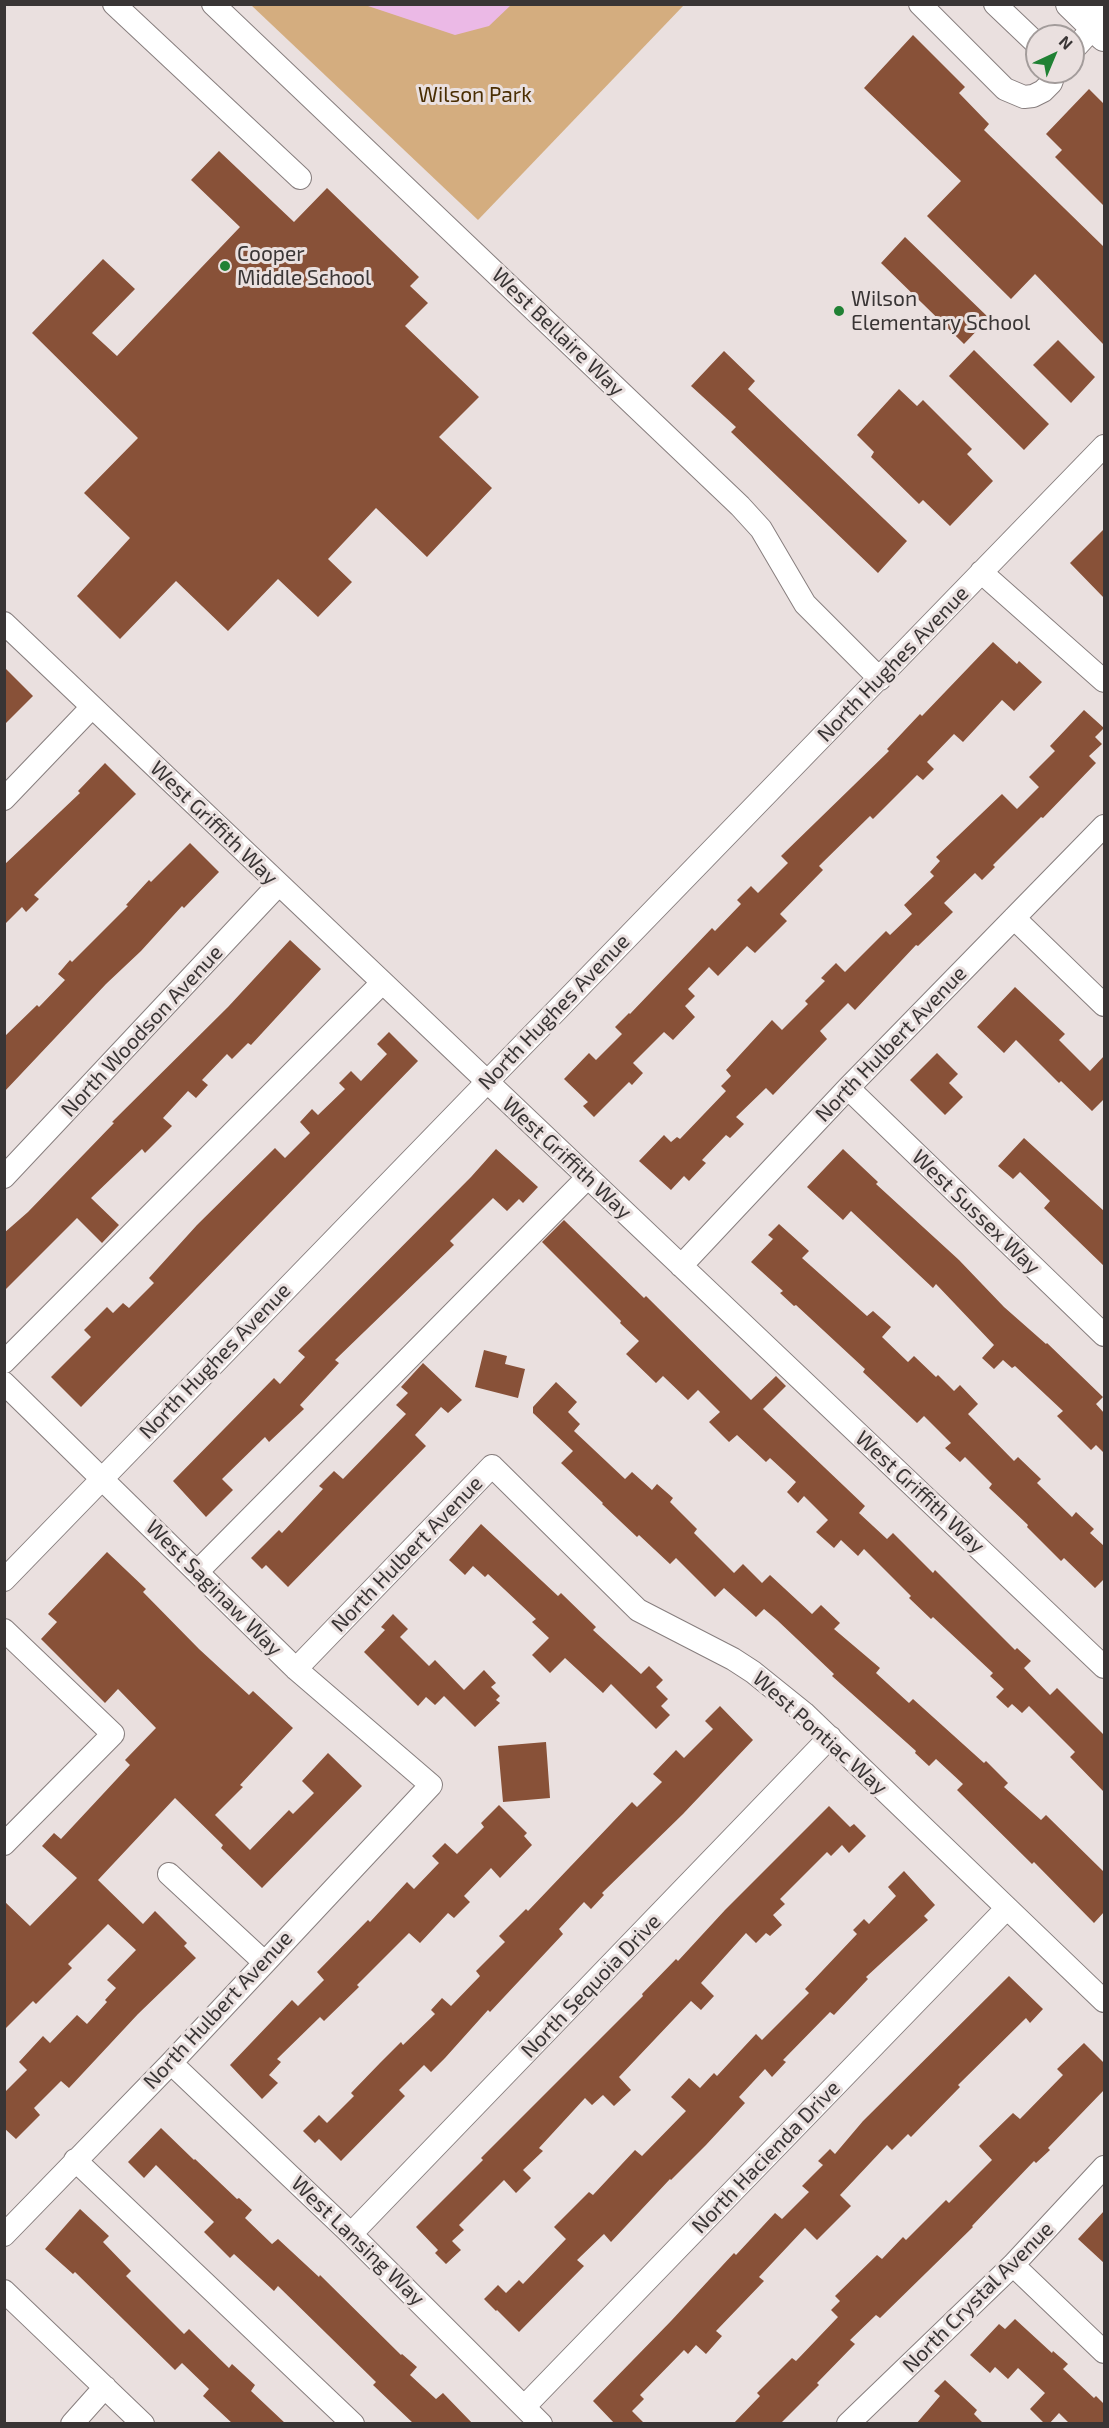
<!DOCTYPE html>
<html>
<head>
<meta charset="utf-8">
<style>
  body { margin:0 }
  #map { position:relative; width:1109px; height:2428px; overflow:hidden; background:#eae0df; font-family:"Exo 2",sans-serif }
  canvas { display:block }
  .frame { position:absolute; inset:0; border:6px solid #393535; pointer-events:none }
  .north { position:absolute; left:1025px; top:24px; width:60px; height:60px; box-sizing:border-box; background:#eae0df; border:2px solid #a39c9b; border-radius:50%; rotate:44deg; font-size:16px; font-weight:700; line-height:24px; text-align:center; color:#393535 }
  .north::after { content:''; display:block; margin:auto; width:21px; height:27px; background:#208134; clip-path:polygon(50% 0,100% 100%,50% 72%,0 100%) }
</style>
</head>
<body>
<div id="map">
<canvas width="1109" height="2428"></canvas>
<div class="frame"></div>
<div class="north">N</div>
</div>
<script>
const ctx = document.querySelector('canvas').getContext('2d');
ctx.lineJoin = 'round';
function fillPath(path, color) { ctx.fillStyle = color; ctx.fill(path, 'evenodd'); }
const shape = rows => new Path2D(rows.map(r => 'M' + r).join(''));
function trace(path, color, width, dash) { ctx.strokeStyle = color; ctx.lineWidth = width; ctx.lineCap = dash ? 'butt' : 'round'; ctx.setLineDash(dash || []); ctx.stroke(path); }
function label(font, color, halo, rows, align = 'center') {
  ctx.font = font + ' "Exo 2",sans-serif'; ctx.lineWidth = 6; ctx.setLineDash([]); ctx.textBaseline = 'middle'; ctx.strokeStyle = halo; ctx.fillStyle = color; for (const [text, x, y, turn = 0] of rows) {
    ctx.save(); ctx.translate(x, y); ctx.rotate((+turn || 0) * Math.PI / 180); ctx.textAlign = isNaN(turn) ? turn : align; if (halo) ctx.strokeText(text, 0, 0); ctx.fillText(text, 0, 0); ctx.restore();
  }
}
fillPath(shape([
  [251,5,684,5,478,220]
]), '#d4ad7f');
fillPath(shape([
  [365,5,511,5,489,26,455,35]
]), '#ebb9e6');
fillPath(shape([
  [913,35,965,87,959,93,989,124,984,130,1104,247,1104,345,1035,274,1011,299,927,216,961,181,864,88],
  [1089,89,1104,104,1104,206,1055,157,1062,150,1046,134],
  [219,151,294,222,327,188,419,277,410,286,428,303,405,326,479,397,439,437,492,488,427,557,376,508,328,559,352,582,318,617,278,579,228,631,176,581,120,639,77,596,130,538,84,493,138,438,32,333,103,259,135,289,92,333,117,356,240,227,191,180],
  [905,237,989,318,964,344,881,263],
  [1058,340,1095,377,1071,403,1033,365],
  [974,350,1049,424,1024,450,949,376],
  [724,351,755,381,748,389,907,541,878,573,731,432,736,427,691,386],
  [899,389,917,406,923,400,972,449,967,454,993,481,950,526,923,500,919,504,871,457,874,452,857,435],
  [1104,529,1104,598,1070,563],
  [993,642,1017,664,1019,661,1042,682,1014,711,1002,700,963,742,954,734,927,762,934,769,923,780,917,775,873,819,870,816,819,866,823,870,780,914,787,921,755,953,747,946,718,976,709,967,688,989,695,996,685,1006,695,1017,673,1040,664,1032,633,1063,643,1073,632,1085,629,1082,594,1117,583,1106,588,1102,564,1079,589,1053,596,1060,622,1034,615,1027,629,1013,630,1014,712,928,715,931,741,904,737,900,751,886,758,893,788,863,781,856,889,751,887,749,920,714,922,716],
  [4,667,33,696,4,725],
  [1084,710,1104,728,1095,737,1102,744,1089,756,1096,763,1043,818,1041,817,993,865,995,867,982,880,975,873,944,903,953,912,918,946,916,945,855,1010,848,1003,820,1031,827,1039,773,1095,766,1088,736,1117,744,1124,730,1138,726,1135,702,1160,706,1163,689,1181,684,1176,671,1190,639,1161,664,1135,671,1142,677,1137,680,1139,726,1091,721,1086,731,1076,726,1070,772,1020,782,1030,808,1004,805,1001,825,981,821,978,836,963,845,972,886,931,890,935,912,914,904,905,934,876,930,872,940,861,936,857,1002,794,1017,809,1039,787,1029,777,1055,751,1050,746],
  [105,763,136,794,34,895,39,899,26,912,22,907,4,925,4,865,80,793,78,791],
  [190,843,219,872,184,908,182,906,141,951,106,984,4,1092,4,1037,37,1005,39,1007,65,980,58,974,70,960,72,962,128,906,126,905,149,880,151,882],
  [290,940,321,969,251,1045,248,1043,232,1059,227,1054,202,1080,208,1085,196,1098,188,1091,163,1118,172,1126,145,1153,142,1149,91,1198,119,1225,102,1243,77,1218,4,1291,4,1233,28,1212,114,1123,112,1122,228,1007],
  [1015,987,1065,1034,1059,1040,1090,1071,1104,1056,1104,1099,1092,1111,1061,1081,1059,1083,1016,1040,1004,1053,977,1027],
  [389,1032,418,1061,81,1407,51,1377,91,1337,84,1330,107,1307,113,1313,123,1303,129,1308,154,1283,149,1278,197,1225,275,1148,285,1158,310,1133,300,1122,312,1109,318,1115,345,1089,339,1083,351,1071,361,1081,387,1054,377,1044],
  [937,1053,958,1074,949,1083,963,1097,945,1115,910,1080],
  [1024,1138,1104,1211,1104,1266,1044,1208,1050,1201,1020,1172,1013,1179,998,1166],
  [496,1149,538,1187,523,1203,519,1199,507,1211,493,1198,450,1241,454,1245,335,1360,339,1363,300,1405,304,1409,269,1442,265,1437,222,1479,233,1490,206,1517,173,1481,274,1378,280,1384,305,1357,298,1351,471,1177],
  [843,1149,878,1182,876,1184,959,1260,1004,1307,1046,1344,1047,1343,1103,1397,1096,1404,1104,1413,1104,1453,1096,1445,1091,1450,1057,1416,1063,1411,1015,1366,1012,1368,1003,1360,994,1369,982,1358,994,1345,936,1284,933,1288,851,1211,843,1220,807,1187],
  [564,1220,644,1298,646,1296,751,1400,776,1376,786,1386,763,1409,865,1506,859,1513,887,1539,893,1533,933,1573,935,1570,1015,1650,1017,1648,1031,1661,1024,1668,1050,1695,1057,1688,1104,1735,1104,1792,1070,1757,1075,1752,1029,1706,1022,1713,1012,1704,1008,1708,996,1697,1004,1689,990,1676,993,1673,933,1617,931,1619,909,1598,911,1596,864,1549,858,1556,841,1540,834,1548,816,1532,828,1520,804,1496,798,1503,787,1492,796,1482,770,1458,766,1462,737,1435,729,1442,709,1422,720,1412,698,1390,688,1400,663,1376,656,1383,626,1354,639,1341,620,1323,621,1321,542,1242],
  [779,1224,809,1251,802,1258,867,1316,873,1311,891,1327,882,1337,908,1362,914,1356,936,1377,938,1375,954,1391,960,1385,978,1404,968,1414,1014,1461,1018,1457,1041,1479,1037,1483,1072,1517,1076,1512,1094,1529,1090,1533,1104,1546,1104,1579,1095,1588,1064,1558,1061,1561,1027,1527,1028,1525,989,1488,992,1484,965,1457,960,1462,945,1448,951,1443,924,1416,917,1423,863,1372,865,1369,796,1305,794,1306,780,1293,783,1291,751,1262,773,1239,768,1235],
  [484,1350,507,1356,505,1364,525,1369,518,1398,475,1387],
  [423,1363,462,1400,448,1413,441,1407,415,1435,426,1446,288,1587,266,1565,262,1569,251,1558,279,1530,282,1533,323,1489,319,1486,334,1471,343,1479,406,1414,396,1405,408,1393,401,1387],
  [556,1382,577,1402,568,1412,580,1424,574,1431,625,1479,632,1472,652,1490,657,1484,673,1498,670,1502,697,1529,694,1533,734,1573,743,1564,762,1583,770,1575,812,1614,821,1605,840,1623,834,1629,880,1668,876,1673,909,1703,913,1699,984,1763,986,1761,1008,1783,1004,1787,1041,1820,1046,1815,1104,1872,1104,1912,1094,1923,1034,1862,1032,1864,957,1790,963,1784,936,1759,929,1766,915,1753,916,1751,832,1676,834,1674,777,1620,764,1609,756,1617,724,1588,715,1597,676,1558,670,1564,639,1535,637,1537,602,1504,603,1503,561,1463,573,1451,533,1413,533,1407],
  [481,1524,558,1596,561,1593,596,1627,593,1630,641,1674,649,1666,663,1680,656,1687,668,1699,661,1706,670,1715,656,1729,611,1684,603,1693,565,1658,550,1673,532,1655,549,1638,532,1622,536,1619,488,1574,485,1577,473,1566,465,1575,449,1560],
  [107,1552,146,1589,143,1592,199,1649,249,1695,253,1691,293,1728,240,1785,243,1787,215,1815,250,1850,289,1810,293,1814,314,1793,302,1781,328,1753,362,1786,262,1888,221,1848,223,1845,175,1798,98,1880,143,1924,155,1911,187,1943,184,1946,196,1958,138,2014,69,2088,61,2081,34,2108,40,2115,16,2139,4,2128,4,2093,27,2070,19,2062,43,2036,50,2043,77,2015,87,2024,107,2002,105,2000,116,1988,107,1980,136,1950,108,1924,68,1964,72,1968,36,2004,33,2001,4,2030,4,1901,30,1926,77,1878,42,1846,54,1833,61,1839,130,1765,125,1760,156,1728,118,1689,105,1703,41,1639,57,1622,48,1614],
  [393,1614,408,1629,400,1637,429,1666,435,1660,464,1690,484,1670,496,1683,491,1687,500,1696,496,1700,500,1703,475,1727,444,1696,435,1705,426,1697,418,1706,364,1652,385,1630,381,1627],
  [720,1706,753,1740,683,1814,602,1893,604,1895,591,1909,584,1902,559,1929,563,1934,490,2012,488,2010,445,2058,431,2072,424,2065,399,2090,405,2096,341,2161,319,2139,315,2143,303,2131,319,2115,327,2123,354,2096,351,2093,380,2063,401,2042,403,2045,435,2014,431,2010,442,1998,451,2006,480,1976,476,1971,505,1942,499,1936,526,1909,528,1911,632,1802,637,1807,662,1782,653,1774,676,1750,684,1758,713,1729,705,1721],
  [546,1742,550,1798,503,1802,498,1746],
  [499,1805,527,1833,524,1836,532,1845,500,1878,491,1868,464,1896,470,1902,454,1918,448,1913,420,1943,409,1933,357,1985,359,1987,324,2021,320,2017,277,2059,281,2062,269,2075,278,2083,262,2099,230,2065,292,2000,298,2006,324,1980,317,1972,368,1920,370,1922,407,1882,414,1889,439,1863,432,1856,445,1843,457,1854,484,1827,481,1823],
  [829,1806,850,1827,854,1824,866,1836,849,1853,842,1845,831,1856,827,1852,780,1899,785,1904,773,1915,782,1925,770,1936,766,1933,756,1943,746,1933,701,1983,714,1996,701,2010,691,2001,619,2077,631,2090,614,2106,603,2095,592,2105,585,2098,539,2148,543,2151,523,2170,531,2178,516,2193,504,2180,459,2225,464,2230,452,2241,461,2250,446,2264,435,2253,438,2250,416,2227,483,2160,481,2158,643,1996,642,1994,676,1959,678,1961,725,1910],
  [904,1871,935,1905,924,1916,928,1920,866,1977,868,1979,834,2015,830,2012,783,2060,786,2062,772,2077,765,2069,739,2097,745,2103,706,2145,671,2180,670,2179,611,2242,604,2234,577,2260,584,2266,519,2332,497,2310,496,2311,484,2299,498,2285,506,2293,519,2280,523,2284,566,2239,554,2227,589,2192,593,2195,635,2150,642,2156,686,2111,671,2097,689,2078,700,2088,714,2073,717,2076,756,2034,762,2040,809,1993,805,1989,857,1934,853,1930,864,1919,869,1924,896,1896,888,1887],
  [1009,1976,1043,2009,1030,2023,1026,2018,958,2085,960,2087,911,2137,908,2134,892,2150,887,2145,840,2195,851,2206,817,2240,805,2228,759,2277,764,2281,716,2331,722,2336,706,2354,696,2345,688,2354,684,2350,640,2395,644,2399,632,2411,645,2424,615,2424,593,2401,671,2321,734,2253,736,2255,775,2213,782,2219,809,2192,802,2186,823,2165,818,2161,830,2149,835,2154,863,2121],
  [1084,2043,1104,2063,1104,2090,1048,2148,1050,2150,1036,2163,1034,2161,972,2226,973,2227,880,2318,876,2315,850,2340,855,2344,817,2383,819,2385,780,2424,733,2424,760,2396,757,2393,792,2358,796,2361,838,2317,831,2310,840,2301,835,2296,877,2255,882,2259,903,2237,906,2240,946,2200,949,2203,992,2160,979,2146,1013,2113,1020,2119,1063,2075,1057,2069],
  [161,2128,194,2160,195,2159,237,2199,239,2198,252,2210,245,2218,272,2244,278,2239,319,2277,320,2275,401,2355,402,2354,417,2367,410,2375,436,2399,443,2393,473,2424,414,2424,373,2385,376,2382,278,2286,274,2291,234,2254,230,2258,204,2232,214,2222,156,2165,144,2178,128,2162],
  [80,2209,109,2236,103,2242,131,2271,126,2276,184,2334,189,2329,229,2368,232,2364,255,2385,251,2391,286,2424,233,2424,203,2396,209,2389,182,2363,175,2370,75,2272,73,2274,45,2249],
  [1104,2211,1104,2263,1078,2239],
  [1015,2319,1052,2353,1053,2351,1068,2364,1063,2369,1094,2398,1096,2396,1104,2404,1104,2424,1070,2424,1059,2413,1049,2424,1045,2424,1030,2409,1045,2393,1018,2368,1008,2379,995,2367,990,2373,970,2355,999,2324,1005,2329],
  [945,2380,977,2410,974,2414,984,2424,916,2424,940,2396,934,2391]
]), '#885138');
const minor = shape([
  [114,4,300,178],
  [213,4,740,506,761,529,805,604,880,679],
  [920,4,1005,89,1024,97,1033,96,1043,91,1051,83,1055,72],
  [995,4,1037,44],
  [1073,50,1094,27],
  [981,572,1104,681],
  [4,623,1104,1667],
  [4,799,92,707],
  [1014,918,1104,1005],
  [848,1088,1104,1335],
  [4,1177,279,884],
  [681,1266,848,1088,1104,826],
  [4,1362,382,983],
  [4,1383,296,1669,431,1785,171,2063,4,2235],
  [198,1571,588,1177],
  [4,1580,1104,446],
  [4,1630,113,1734,4,1844],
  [296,1669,492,1466,638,1610,733,1659,753,1672,804,1713,1104,2001],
  [169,1874,264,1962],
  [171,2063,351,2234,541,2424],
  [75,2160,353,2424],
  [351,2234,830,1737],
  [1013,2265,1104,2352],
  [4,2291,143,2424],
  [525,2406,1007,1908],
  [72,2424,105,2387],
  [848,2424,1013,2265,1104,2167]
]);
const major = shape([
  [1070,4,1104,37],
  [1104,4,1104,5]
]);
trace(minor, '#877e7e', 24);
trace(major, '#877e7e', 30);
trace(minor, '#fff', 22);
trace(major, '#fff', 28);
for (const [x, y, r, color] of [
  [225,266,6,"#208134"],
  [839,311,6,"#208134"]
]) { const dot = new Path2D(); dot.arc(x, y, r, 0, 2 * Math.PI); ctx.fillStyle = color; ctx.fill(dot); trace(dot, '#eae0df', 2); }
label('21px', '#4a2e03', '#eae0df', [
  ["Wilson Park",475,95]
]);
label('21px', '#393535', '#eae0df', [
  ["Cooper",237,254],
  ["Middle School",237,278],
  ["Wilson",851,299],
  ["Elementary School",851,323]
], 'left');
label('21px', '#393535', '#eae0df', [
  ["West Bellaire Way",558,332,44],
  ["North Hughes Avenue",893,664,-46],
  ["West Griffith Way",214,823,44],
  ["North Hughes Avenue",554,1012,-46],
  ["North Woodson Avenue",142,1031,-47],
  ["North Hulbert Avenue",891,1044,-46],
  ["West Griffith Way",567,1158,43],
  ["West Sussex Way",976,1212,44],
  ["North Hughes Avenue",215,1361,-46],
  ["West Griffith Way",920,1492,43],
  ["North Hulbert Avenue",407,1554,-46],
  ["West Saginaw Way",214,1588,45],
  ["West Pontiac Way",820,1733,42],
  ["North Sequoia Drive",591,1986,-46],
  ["North Hulbert Avenue",218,2010,-47],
  ["North Hacienda Drive",766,2157,-46],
  ["West Lansing Way",358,2241,44],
  ["North Crystal Avenue",978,2297,-45]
]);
</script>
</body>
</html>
